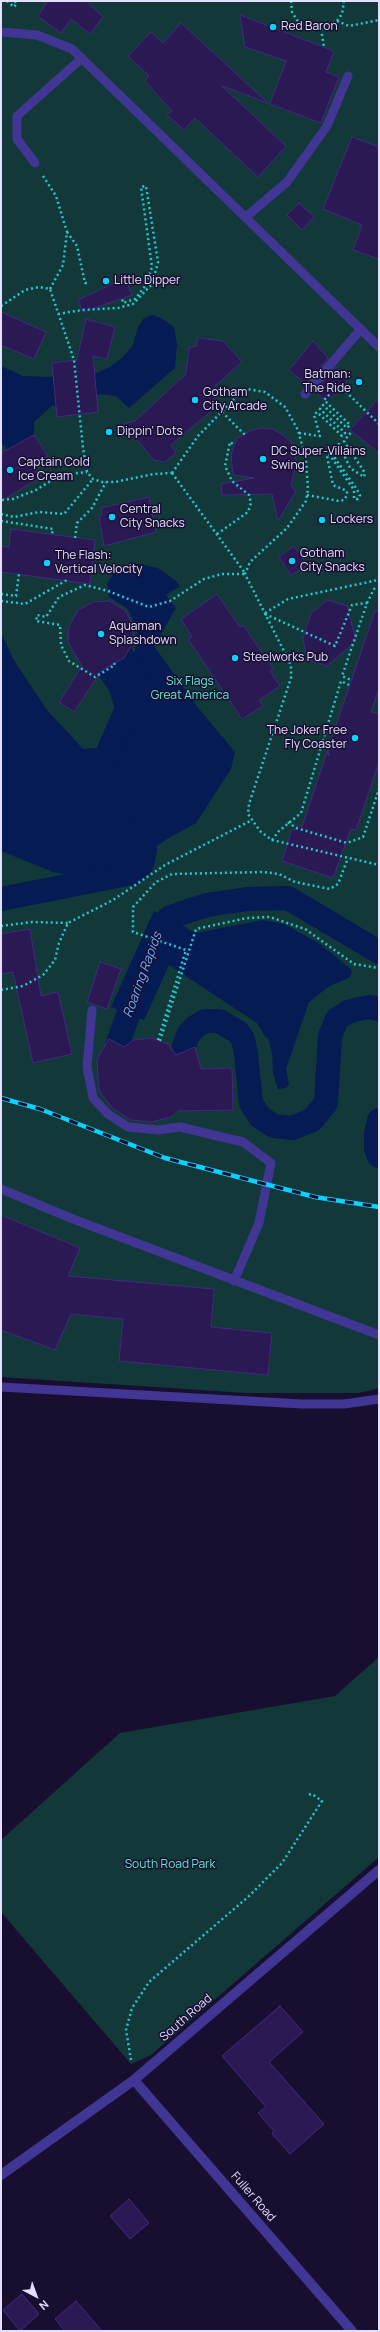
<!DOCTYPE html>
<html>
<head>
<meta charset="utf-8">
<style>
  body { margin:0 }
  #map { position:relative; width:380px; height:2332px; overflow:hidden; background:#180f30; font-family:Manrope,sans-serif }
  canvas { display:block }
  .frame { position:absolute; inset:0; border:2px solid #e4deff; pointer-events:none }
  .north { position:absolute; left:16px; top:2276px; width:40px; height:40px; -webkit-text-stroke:3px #180f30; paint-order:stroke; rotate:139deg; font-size:11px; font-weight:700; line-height:16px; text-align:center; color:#e4deff }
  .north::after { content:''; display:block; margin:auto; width:14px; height:18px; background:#e4deff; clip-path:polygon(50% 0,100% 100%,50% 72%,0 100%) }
</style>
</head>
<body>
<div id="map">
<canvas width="380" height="2332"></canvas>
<div class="frame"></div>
<div class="north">N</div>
</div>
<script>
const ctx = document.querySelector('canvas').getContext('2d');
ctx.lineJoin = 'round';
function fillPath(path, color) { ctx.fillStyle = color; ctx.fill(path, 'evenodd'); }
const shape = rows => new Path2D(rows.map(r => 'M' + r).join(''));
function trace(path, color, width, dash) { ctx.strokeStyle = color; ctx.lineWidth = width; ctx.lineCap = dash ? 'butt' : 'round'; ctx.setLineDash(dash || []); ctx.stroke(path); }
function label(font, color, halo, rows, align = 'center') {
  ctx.font = font + ' Manrope,sans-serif'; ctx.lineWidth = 3; ctx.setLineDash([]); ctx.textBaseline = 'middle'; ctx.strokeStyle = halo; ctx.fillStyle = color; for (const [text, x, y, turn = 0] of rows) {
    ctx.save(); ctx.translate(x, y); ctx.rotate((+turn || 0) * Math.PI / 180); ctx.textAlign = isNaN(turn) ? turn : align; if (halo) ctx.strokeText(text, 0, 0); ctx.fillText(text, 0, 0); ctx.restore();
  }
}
fillPath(shape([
  [1,1,379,1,379,1388,359,1393,246,1393,1,1377],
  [379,1657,379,1857,151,2055,131,2064,1,1912,1,1840,120,1733,335,1696]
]), '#12383a');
fillPath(shape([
  [152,315,161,318,174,327,177,344,175,368,129,408,116,396,100,394,97,395,97,401,52,406,34,422,34,435,7,450,4,445,1,446,1,366,23,376,48,377,96,373,110,367,123,357,133,345,137,330,143,319],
  [140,564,158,568,176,581,180,586,166,595,176,608,154,646,199,709,235,752,231,769,196,823,167,839,103,882,53,872,1,851,1,633,15,662,47,710,83,749,111,747,133,725,129,691,138,629,127,608,109,597,107,584,117,567],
  [154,911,196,933,263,920,284,924,320,944,352,970,350,977,328,987,309,1002,286,1069,289,1084,286,1088,278,1089,273,1073,272,1053,268,1038,265,1037,257,1023,169,965,144,1020,111,1007]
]), '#051b53');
trace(shape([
  [121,628,119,648,121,654,148,699],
  [84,646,89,652,103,661,120,685,127,708,106,757],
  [1,899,132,873,142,864,145,850,142,841,129,828],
  [153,947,159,928,169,918,182,913,207,905,247,899,288,898,379,952],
  [117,1046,139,984],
  [184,1046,188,1035,195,1027,205,1021,219,1021,238,1032,243,1039,246,1054,251,1103,260,1117,274,1126,292,1128,312,1120,326,1103,330,1036,337,1019,348,1012,359,1009,370,1007,379,1009],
  [379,1120,376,1134,376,1148,379,1156]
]), '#051b53', 24);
const building = shape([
  [48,1,86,1,103,17,90,34,71,19,61,33,38,16,48,1],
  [240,15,334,51,326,72,339,77,321,123,270,104,286,61,245,47,240,15],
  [181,23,268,103,222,86,286,146,258,177,195,118,184,130,167,115,172,111,145,81,149,76,128,56,151,32,163,43,181,23],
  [352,137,379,147,379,259,353,250,362,225,323,209,352,137],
  [299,203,314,217,302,230,287,215,299,203],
  [125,278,132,295,83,312,78,300,125,278],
  [1,312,46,332,34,359,1,345,1,312],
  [86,319,115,327,107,359,93,356,98,412,57,417,52,363,77,360,86,319],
  [198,338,223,341,242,362,214,387,220,393,211,401,216,407,171,445,176,453,165,462,154,460,124,424,135,421,186,374,189,348,196,346,198,338],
  [313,341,328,358,306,384,289,370,313,341],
  [336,367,347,380,327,402,315,392,336,367],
  [379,398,379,453,350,430,379,398],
  [262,428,273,429,283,435,291,442,295,452,296,463,291,486,296,491,278,521,272,494,222,495,221,484,254,478,233,475,231,454,237,438,252,430,262,428],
  [34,435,48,456,32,466,39,478,1,501,1,453,34,435],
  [149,497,156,532,104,546,99,516,102,515,101,508,149,497],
  [11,529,95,540,90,584,1,572,1,546,9,547,11,529],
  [294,546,307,565,291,575,279,557,294,546],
  [217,594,240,627,243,625,273,669,270,671,280,686,259,700,263,706,242,719,188,639,192,637,181,619,217,594],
  [328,600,347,606,356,641,327,666,307,659,303,638,311,613,328,600],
  [109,601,125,610,133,625,133,643,124,658,101,671,74,712,59,702,82,666,68,642,69,626,78,610,93,602,109,601],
  [375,611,379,612,379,689,371,712,379,714,379,762,356,830,351,829,333,878,282,861,292,829,296,830,298,825,302,827,327,752,329,756,328,749,375,611],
  [30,929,41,996,58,992,72,1054,33,1063,13,972,1,974,1,934,30,929],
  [100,962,121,969,107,1009,87,1002,100,962],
  [152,1038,168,1044,176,1055,195,1047,201,1069,232,1068,233,1110,178,1111,171,1117,151,1122,131,1120,112,1108,99,1090,97,1059,109,1039,124,1047,134,1040,152,1038],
  [1,1215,80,1248,68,1276,214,1289,211,1327,272,1333,268,1375,119,1361,123,1319,71,1314,55,1350,1,1330,1,1215],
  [280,2006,303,2032,269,2062,324,2124,290,2154,272,2134,274,2131,258,2113,266,2107,222,2056,280,2006],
  [129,2199,149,2223,130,2239,110,2216,129,2199],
  [22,2294,39,2314,20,2331,3,2310,22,2294],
  [76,2301,102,2331,65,2331,55,2319,76,2301]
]);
fillPath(building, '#2a1953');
trace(building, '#422981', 1);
trace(shape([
  [7,1,14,7,17,3,14,1],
  [291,1,292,12,297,20,312,29,321,29,337,21,342,14,344,1],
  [337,21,349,26,379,20],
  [321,29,324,47],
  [43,176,56,196,67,232,63,265,50,289],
  [67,232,77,246,85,283,87,283],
  [1,306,25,290,39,287,50,289,74,360,83,448,87,472,93,479,102,482,115,482,154,474,172,473],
  [58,314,82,310,118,308,133,304,152,284,158,262,146,186,141,187,152,267,146,285,135,299,123,303,122,298],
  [222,412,245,435],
  [299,433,320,436,314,415,317,412,342,436,345,433,320,409,323,405,347,428,350,425,324,400,339,385,379,424],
  [172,473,198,436,239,394,247,389,265,392,285,407,298,430,306,460,308,489,306,501,287,528,250,562,245,574,287,657,291,666,291,678,249,804,248,814,260,831,272,840,379,865],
  [172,473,245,573],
  [307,495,339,501,344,500,347,495,347,491,333,485,327,456,329,454,354,490,354,499,358,499,360,495,356,488,330,451,339,444,350,468,364,477,365,473,344,441,352,431],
  [2,500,13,499,36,490,60,475,87,472],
  [1,514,14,517,39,512,64,514,93,479],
  [1,521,53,529,52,534],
  [217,534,248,512,251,503,249,495,232,481,225,466,230,442,235,445],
  [75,538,77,523,92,508,106,482],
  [1,594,16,596,19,574],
  [1,601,25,604,67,580],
  [367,603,374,589,379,588],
  [265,613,288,599,378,580],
  [265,614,335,646,352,605,367,603,342,676,351,680],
  [114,663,115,665,95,677,69,661,61,645,60,625,36,621,37,615,46,617,59,597,85,585,108,591,149,607,170,601,204,579,222,574,245,574],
  [378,693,379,693],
  [288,822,296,828,347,843,363,837,379,789],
  [272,840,279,831,301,813,341,681,349,685],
  [1,926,32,922,68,923],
  [1,990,23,986,43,975,55,960,59,943,68,923,113,900,165,865,252,820],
  [158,1040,186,950,133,932,133,907,156,882,172,874,263,872,279,874,295,882,330,889,338,884,348,858],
  [160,1041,196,929,247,918,270,917,305,929,354,964,379,968],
  [131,2060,126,2030,132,2008,149,1982,248,1897,282,1863,322,1801,312,1794,306,1795]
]), '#24c9cd', 2.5, [2, 3]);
trace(shape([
  [1,32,37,35,72,49,379,347],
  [35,163,17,139,17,116,82,58],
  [246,217,287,182,327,126,348,76],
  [305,394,361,329],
  [92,1010,87,1067,93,1098,108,1114,128,1127,158,1130,180,1127,243,1142,271,1163,259,1223,234,1281],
  [1,1189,73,1219,379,1335],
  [1,1387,302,1404,344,1404,379,1399]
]), '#413693', 9);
trace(shape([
  [134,2080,352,2331],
  [1,2175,134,2080,379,1870]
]), '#413693', 10);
const rail = shape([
  [1,1098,40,1109,165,1158,315,1197,379,1207]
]);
trace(rail, '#0ad2ff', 4.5);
trace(rail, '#180f30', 3, [9]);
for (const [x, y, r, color] of [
  [273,27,4,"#0ad2ff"],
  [106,281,4,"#0ad2ff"],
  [359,382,4,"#0ad2ff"],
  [195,400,4,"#0ad2ff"],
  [109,432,4,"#0ad2ff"],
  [263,459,4,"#0ad2ff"],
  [10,470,4,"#0ad2ff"],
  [112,517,4,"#0ad2ff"],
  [322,520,4,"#0ad2ff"],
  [292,561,4,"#0ad2ff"],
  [47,563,4,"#0ad2ff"],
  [101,634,4,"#0ad2ff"],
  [235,658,4,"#0ad2ff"],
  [355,738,4,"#0ad2ff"]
]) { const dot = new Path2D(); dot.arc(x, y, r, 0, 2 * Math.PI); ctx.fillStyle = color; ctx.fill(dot); trace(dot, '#180f30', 1.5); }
label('12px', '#e4deff', '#180f30', [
  ["Red Baron",281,27],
  ["Little Dipper",114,281],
  ["Batman:",351,375,"right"],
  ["The Ride",351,389,"right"],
  ["Gotham",203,393],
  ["City Arcade",203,407],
  ["Dippin' Dots",117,432],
  ["DC Super-Villains",271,452],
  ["Swing",271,466],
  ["Captain Cold",18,463],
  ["Ice Cream",18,477],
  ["Central",120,510],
  ["City Snacks",120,524],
  ["Lockers",330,520],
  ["Gotham",300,554],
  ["City Snacks",300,568],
  ["The Flash:",55,556],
  ["Vertical Velocity",55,570],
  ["Aquaman",109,627],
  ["Splashdown",109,641],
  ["Steelworks Pub",243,658],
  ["The Joker Free",347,731,"right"],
  ["Fly Coaster",347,745,"right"]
], 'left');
label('12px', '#5cedd4', '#180f30', [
  ["Six Flags",190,682],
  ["Great America",190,696],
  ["South Road Park",170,1865]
]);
label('12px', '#e4deff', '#180f30', [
  ["South Road",186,2018,-41],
  ["Fuller Road",253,2197,49]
]);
label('italic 13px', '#6cafff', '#180f30', [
  ["Roaring Rapids",143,975,-70]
]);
</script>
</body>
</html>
